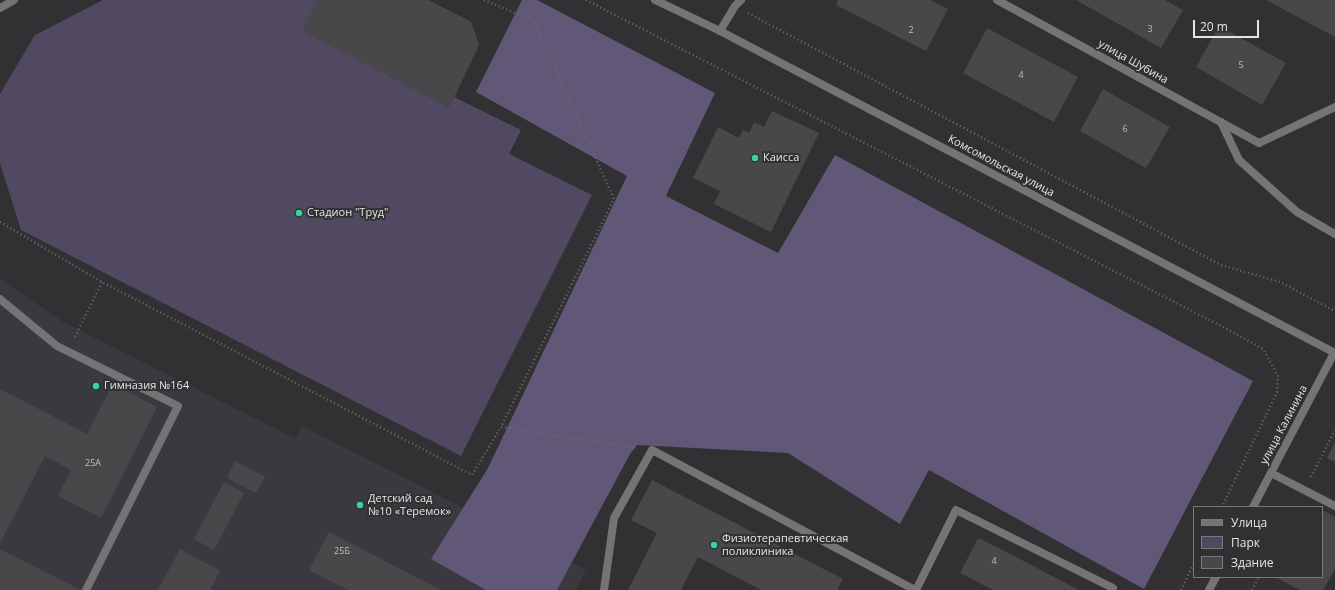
<!DOCTYPE html>
<html>
<head>
<meta charset="utf-8">
<style>
  body { margin:0 }
  #map { position:relative; width:1335px; height:590px; overflow:hidden; background:#313133; font-family:"Open Sans",sans-serif }
  canvas { display:block }
  .legend { position:absolute; left:1193px; top:506px; width:130px; height:72px; box-sizing:border-box; background:#313133; border:1px solid #79797b; margin:0; padding:5px 7px; list-style:none; font-size:12px; color:#e5e5e6 }
  .legend li { display:flex; align-items:center; gap:8px; height:20px }
  .legend b { width:20px; border:1px solid #79797b }
  .scale { position:absolute; left:1193px; top:20px; width:66px; height:18px; box-sizing:border-box; border:2px solid #e5e5e6; border-top:0; padding-left:5px; font-size:12px; line-height:14px; white-space:nowrap; color:#e5e5e6; -webkit-text-stroke:3px #313133; paint-order:stroke }
</style>
</head>
<body>
<div id="map">
<canvas width="1335" height="590"></canvas>
<ul class="legend">
<li><b style="height:5px;background:#747475"></b>Улица</li>
<li><b style="height:11px;background:#514962"></b>Парк</li>
<li><b style="height:11px;background:#48484a"></b>Здание</li>
</ul>
<div class="scale">20 m</div>
</div>
<script>
const ctx = document.querySelector('canvas').getContext('2d');
ctx.lineJoin = 'round';
function fillPath(path, color) { ctx.fillStyle = color; ctx.fill(path, 'evenodd'); }
const shape = rows => new Path2D(rows.map(r => 'M' + r).join(''));
function trace(path, color, width, dash) { ctx.strokeStyle = color; ctx.lineWidth = width; ctx.lineCap = dash ? 'butt' : 'round'; ctx.setLineDash(dash || []); ctx.stroke(path); }
function label(font, color, halo, rows, align = 'center') {
  ctx.font = font + ' "Open Sans",sans-serif'; ctx.lineWidth = 4; ctx.setLineDash([]); ctx.textBaseline = 'middle'; ctx.strokeStyle = halo; ctx.fillStyle = color; for (const [text, x, y, turn = 0] of rows) {
    ctx.save(); ctx.translate(x, y); ctx.rotate((+turn || 0) * Math.PI / 180); ctx.textAlign = isNaN(turn) ? turn : align; if (halo) ctx.strokeText(text, 0, 0); ctx.fillText(text, 0, 0); ctx.restore();
  }
}
fillPath(shape([
  [0,279,63,322,296,439,302,426,586,570,576,590,0,590]
]), '#3a3940');
fillPath(shape([
  [103,0,428,0,471,22,479,45,454,97,521,130,509,154,592,195,461,456,21,230,0,163,0,94,35,35]
]), '#514962');
fillPath(shape([
  [522,0,537,0,715,93,666,196,778,253,835,155,1253,381,1144,589,929,470,900,524,788,453,637,445,630,454,557,590,486,590,431,559,488,468,627,176,476,92]
]), '#615777');
fillPath(shape([
  [317,0,428,0,471,22,479,45,449,108,302,31],
  [838,0,930,0,948,9,926,51,836,5],
  [1076,0,1165,0,1183,10,1161,48],
  [1266,0,1335,0,1335,37],
  [1219,26,1286,63,1262,105,1196,67],
  [987,28,1078,77,1054,122,963,73],
  [1103,89,1170,127,1146,168,1080,131],
  [772,111,819,133,771,232,714,204,720,191,693,178,718,127,739,138,743,130,749,133,754,122,764,127],
  [113,384,157,407,101,518,58,496,71,470,45,456,0,543,0,389,87,434],
  [1335,442,1335,462,1327,458],
  [235,461,265,477,256,493,227,478],
  [652,480,843,579,837,590,761,590,698,557,681,590,628,590,657,533,631,520],
  [224,482,244,493,214,550,194,539],
  [1322,510,1335,517,1335,569,1323,590,1300,590,1275,577,1322,577],
  [329,532,441,590,348,590,309,570],
  [978,538,999,548,1079,590,993,590,960,573],
  [0,549,79,589,78,590,0,590],
  [180,549,220,571,210,590,158,590]
]), '#48484a');
trace(shape([
  [484,0,534,21,614,199,501,427],
  [586,0,1225,328,1263,349,1278,376,1277,392,1222,507],
  [748,13,1221,265,1280,282,1335,311],
  [0,222,102,282,472,475,501,427,636,448],
  [75,337,102,282],
  [1311,477,1335,430],
  [1181,590,1194,563],
  [1252,590,1259,577]
]), '#6c6c6e', 2.5, [1, 3]);
trace(shape([
  [0,8,14,0],
  [1221,122,1239,160,1297,212,1335,234],
  [1259,143,1335,107],
  [0,299,57,346,178,406,86,590],
  [1271,473,1335,506],
  [604,590,614,518,652,450,915,590],
  [916,590,956,510,1113,588]
]), '#747475', 8);
trace(shape([
  [997,0,1259,143],
  [720,31,735,6,741,0]
]), '#747475', 8);
trace(shape([
  [655,0,720,31,1335,353],
  [1253,507,1334,353],
  [1209,590,1216,577]
]), '#747475', 8);
for (const [x, y, r, color] of [
  [755,158,4,"#35d4a7"],
  [299,213,4,"#35d4a7"],
  [96,386,4,"#35d4a7"],
  [360,505,4,"#35d4a7"],
  [714,545,4,"#35d4a7"]
]) { const dot = new Path2D(); dot.arc(x, y, r, 0, 2 * Math.PI); ctx.fillStyle = color; ctx.fill(dot); trace(dot, '#313133', 1.5); }
label('9px', '#bebebf', null, [
  ["3",1150,29],
  ["2",911,30],
  ["5",1241,65],
  ["4",1021,75],
  ["6",1125,129],
  ["25А",93,463],
  ["25Б",342,551],
  ["4",994,561]
]);
label('11px', '#e5e5e6', '#313133', [
  ["улица Шубина",1133,62,29],
  ["Комсомольская улица",1001,166,28],
  ["улица Калинина",1284,425,-62]
]);
label('11px', '#e5e5e6', '#313133', [
  ["Каисса",763,158],
  ["Стадион \"Труд\"",307,213],
  ["Гимназия №164",104,386],
  ["Детский сад",368,499],
  ["№10 «Теремок»",368,512],
  ["Физиотерапевтическая",722,539],
  ["поликлиника",722,552]
], 'left');
</script>
</body>
</html>
